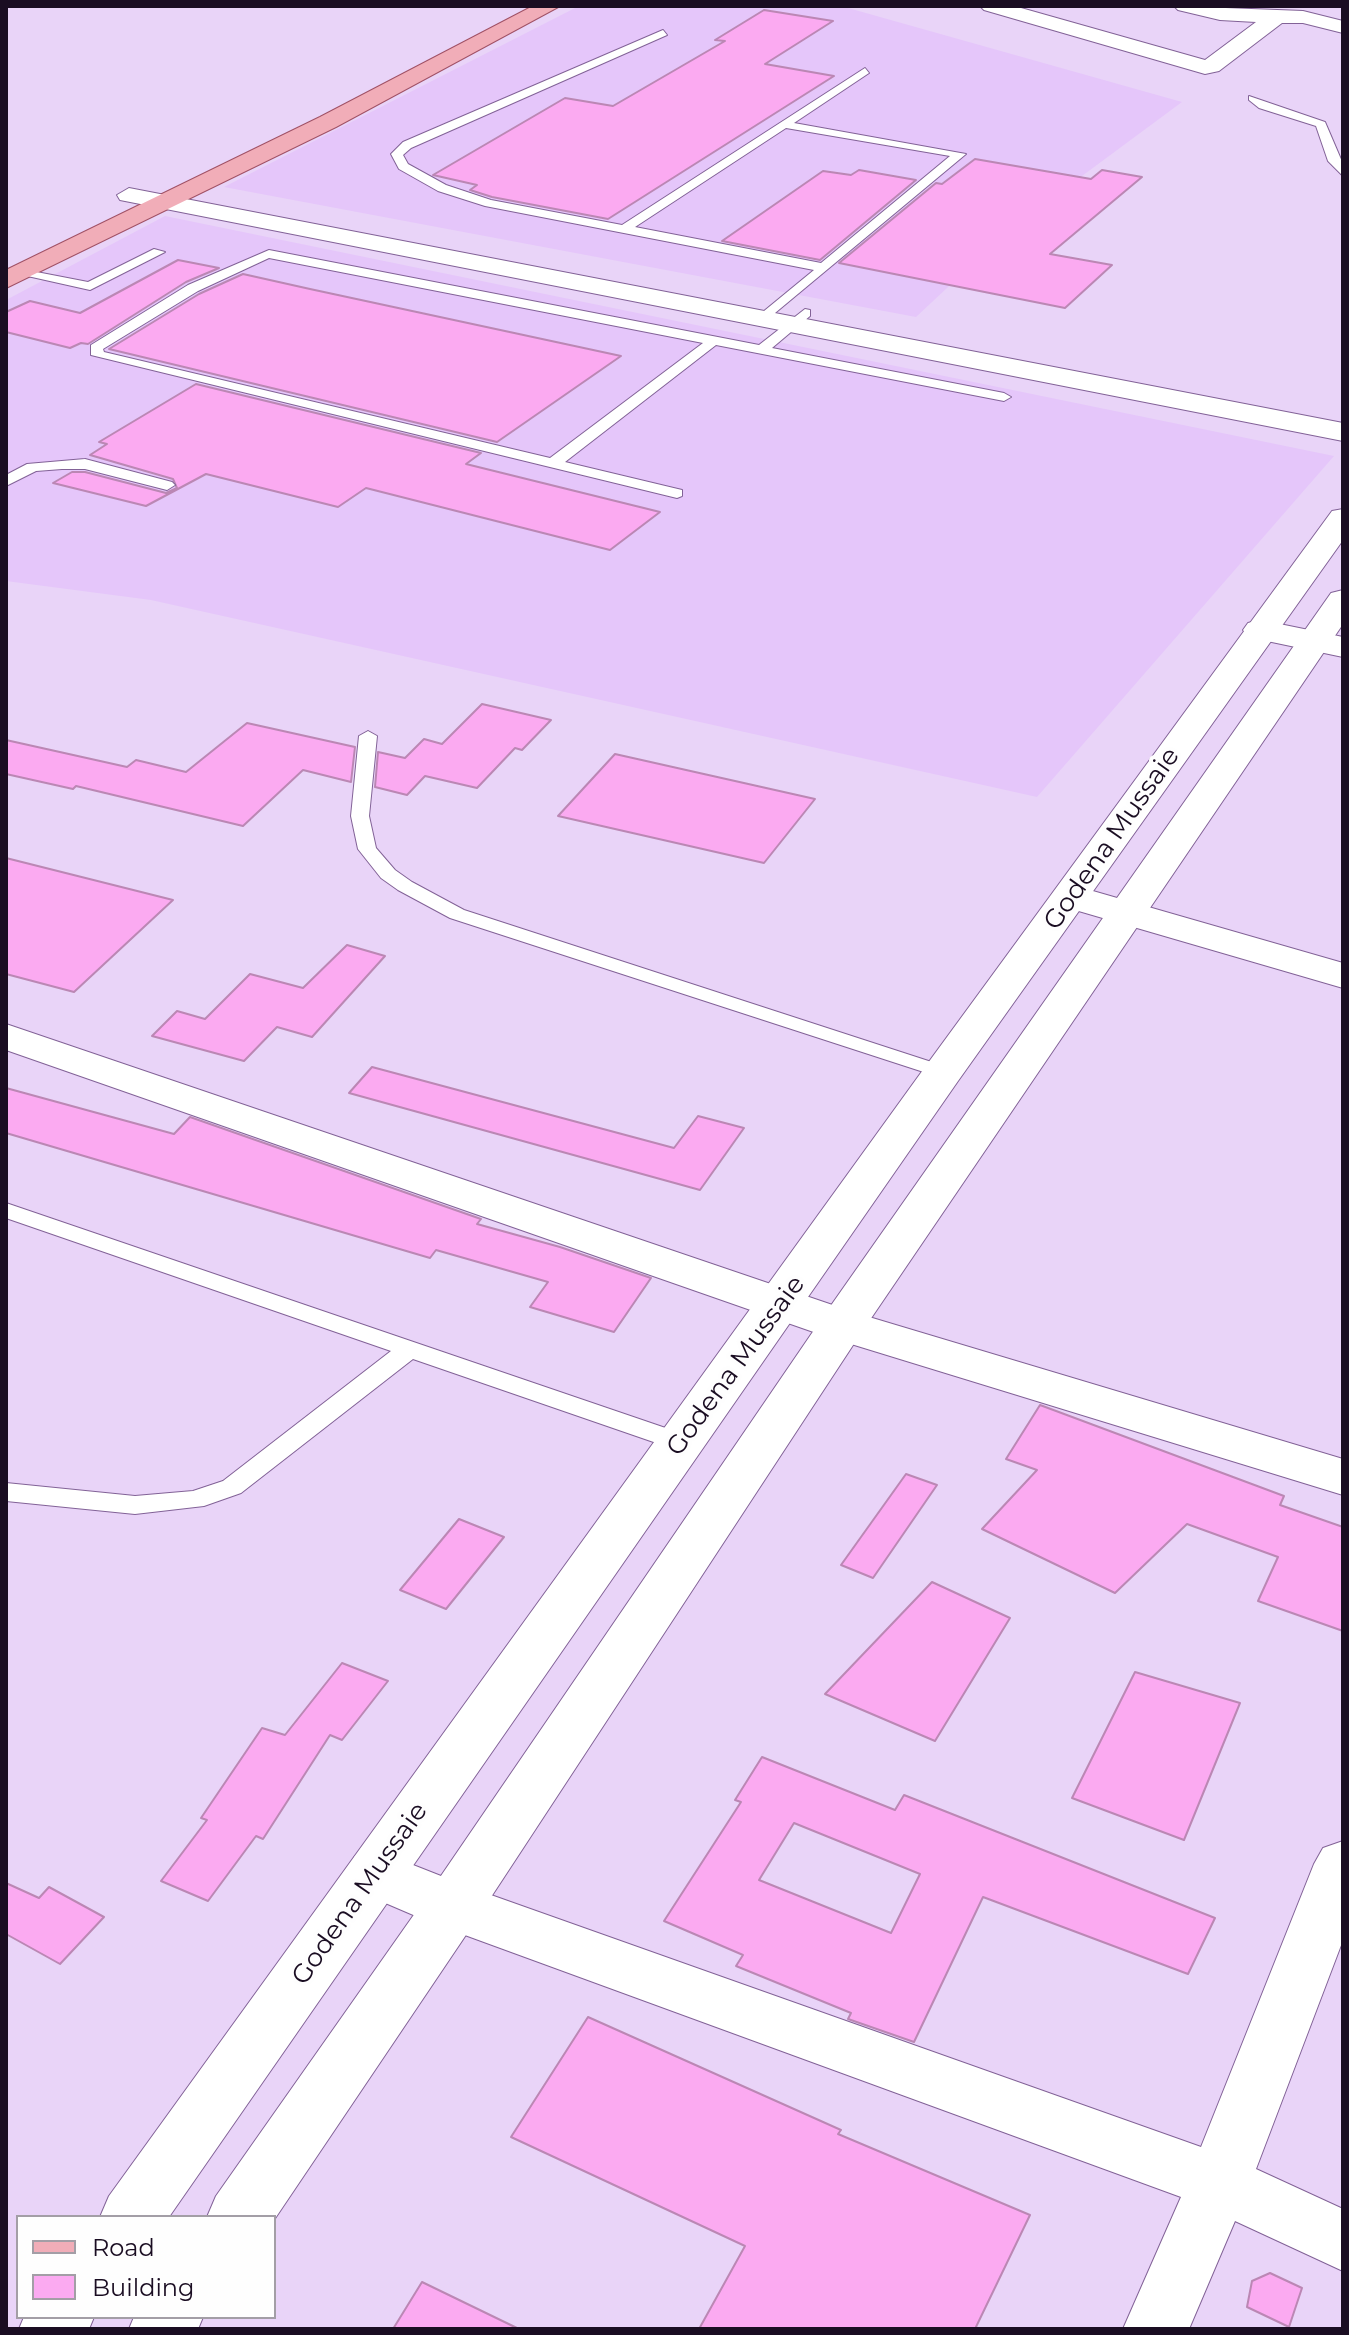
<!DOCTYPE html>
<html>
<head>
<meta charset="utf-8">
<style>
  body { margin:0 }
  #map { position:relative; width:1349px; height:2335px; overflow:hidden; background:#e9d4f8; font-family:Montserrat,sans-serif }
  canvas { display:block }
  .frame { position:absolute; inset:0; border:8px solid #1a0d22; pointer-events:none }
  .legend { position:absolute; left:16px; top:2215px; width:260px; height:104px; box-sizing:border-box; background:#fefefe; border:2px solid #a39ea6; margin:0; padding:10px 14px; list-style:none; font-size:24px; color:#1a0d22 }
  .legend li { display:flex; align-items:center; gap:16px; height:40px }
  .legend b { width:40px; border:2px solid #a39ea6 }
</style>
</head>
<body>
<div id="map">
<canvas width="1349" height="2335"></canvas>
<div class="frame"></div>
<ul class="legend">
<li><b style="height:10px;background:#f1adb8"></b>Road</li>
<li><b style="height:22px;background:#fbaaf1"></b>Building</li>
</ul>
</div>
<script>
const ctx = document.querySelector('canvas').getContext('2d');
ctx.lineJoin = 'round';
function fillPath(path, color) { ctx.fillStyle = color; ctx.fill(path, 'evenodd'); }
const shape = rows => new Path2D(rows.map(r => 'M' + r).join(''));
function trace(path, color, width, dash) { ctx.strokeStyle = color; ctx.lineWidth = width; ctx.lineCap = dash ? 'butt' : 'round'; ctx.setLineDash(dash || []); ctx.stroke(path); }
function label(font, color, halo, rows, align = 'center') {
  ctx.font = font + ' Montserrat,sans-serif'; ctx.lineWidth = 8; ctx.setLineDash([]); ctx.textBaseline = 'middle'; ctx.strokeStyle = halo; ctx.fillStyle = color; for (const [text, x, y, turn = 0] of rows) {
    ctx.save(); ctx.translate(x, y); ctx.rotate((+turn || 0) * Math.PI / 180); ctx.textAlign = isNaN(turn) ? turn : align; if (halo) ctx.strokeText(text, 0, 0); ctx.fillText(text, 0, 0); ctx.restore();
  }
}
fillPath(shape([
  [579,6,841,6,1182,102,1009,230,916,317,224,187],
  [165,216,1334,456,1037,797,151,600,6,581,6,300]
]), '#e5c6fa');
const building = shape([
  [764,10,833,21,765,64,834,76,608,219,492,197,470,190,477,185,433,175,565,98,613,106,725,41,715,40,764,10],
  [975,159,1091,179,1102,170,1142,177,1050,254,1112,265,1065,308,839,263,936,183,942,184,975,159],
  [859,170,916,180,820,260,722,241,823,171,851,175,859,170],
  [178,260,219,268,186,282,88,344,81,343,70,348,6,332,6,312,30,301,80,313,178,260],
  [243,274,310,289,621,356,497,442,109,349,199,294,243,274],
  [196,384,481,453,466,464,660,512,610,550,366,488,338,507,206,474,146,506,53,483,72,472,85,472,166,493,177,488,173,479,90,455,107,444,99,442,196,384],
  [482,704,551,720,522,750,515,748,477,788,425,776,407,795,375,787,378,752,405,758,424,739,442,744,482,704],
  [247,723,355,747,351,782,303,770,243,826,76,786,73,789,6,774,6,740,127,767,136,760,186,772,247,723],
  [615,754,815,799,764,863,558,816,615,754],
  [6,858,173,900,74,992,6,974,6,858],
  [347,945,385,956,312,1037,277,1027,244,1061,152,1036,177,1011,205,1019,250,974,303,988,347,945],
  [372,1067,674,1148,698,1116,744,1128,700,1190,349,1093,372,1067],
  [6,1088,174,1134,190,1117,481,1219,477,1224,560,1247,651,1278,614,1332,530,1307,548,1282,436,1250,430,1258,6,1133,6,1088],
  [1040,1405,1284,1496,1280,1505,1343,1527,1343,1631,1258,1601,1278,1557,1187,1524,1115,1593,982,1529,1037,1470,1006,1459,1040,1405],
  [906,1474,937,1485,873,1578,841,1565,906,1474],
  [459,1519,504,1537,446,1609,400,1590,459,1519],
  [932,1582,1010,1618,935,1741,825,1694,932,1582],
  [342,1663,388,1681,342,1740,330,1735,263,1839,256,1836,208,1901,161,1881,207,1820,201,1818,262,1728,285,1735,342,1663],
  [1135,1672,1240,1703,1184,1840,1072,1798,1135,1672],
  [762,1757,895,1810,904,1795,1215,1918,1188,1974,983,1897,914,2042,848,2019,851,2013,736,1966,743,1955,664,1921,741,1802,735,1800,762,1757],
  [794,1823,920,1874,891,1933,759,1880,794,1823],
  [6,1883,39,1898,49,1887,104,1917,60,1964,6,1934,6,1883],
  [588,2017,841,2130,838,2134,1030,2215,975,2329,699,2329,745,2246,511,2137,588,2017],
  [1270,2273,1302,2288,1289,2327,1247,2307,1252,2281,1270,2273],
  [422,2282,519,2329,393,2329,422,2282]
]);
fillPath(building, '#fbaaf1');
trace(building, '#bb87b4', 2);
const service = shape([
  [663,30,667,35,411,148,403,155,408,164,446,185,491,200,622,225,865,68,869,73,794,123,966,154,763,323,756,319,758,316,814,270,485,206,438,191,399,169,391,154,403,142,663,30],
  [786,128,950,156,821,263,635,227,786,128],
  [1249,96,1325,122,1343,164,1343,176,1328,161,1316,126,1259,108,1249,100,1249,96],
  [154,249,165,252,90,290,14,273,21,269,88,282,154,249],
  [269,250,759,345,805,309,810,310,810,316,772,348,1004,393,1011,397,1004,401,716,345,565,462,682,490,682,496,677,498,91,355,91,345,188,285,269,250],
  [269,258,703,343,550,458,104,352,103,349,198,291,269,258],
  [85,459,172,482,175,485,167,490,85,469,62,469,36,471,6,486,6,475,27,464,85,459],
  [368,731,377,736,369,816,376,848,395,870,412,882,464,910,950,1068,954,1072,950,1076,936,1076,450,918,398,890,381,878,358,849,351,816,359,736,368,731],
  [6,1203,689,1436,692,1442,689,1448,671,1448,413,1359,241,1493,204,1506,135,1514,6,1501,6,1483,135,1496,193,1491,223,1481,391,1351,6,1218,6,1203]
]);
const minor = shape([
  [980,6,1014,6,1205,60,1256,22,1220,20,1178,10,1174,6,1303,11,1343,21,1343,33,1303,23,1282,23,1219,71,1205,74,984,10,980,6],
  [1260,620,1343,637,1343,657,1248,637,1243,630,1248,623,1260,620],
  [1072,885,1343,963,1343,988,1058,905,1053,897,1058,889,1072,885],
  [6,1024,859,1314,1343,1459,1343,1495,825,1336,6,1050,6,1024],
  [1343,1841,1343,1940,1256,2169,1343,2209,1343,2271,1235,2221,1189,2329,1123,2329,1181,2197,432,1923,355,1890,346,1873,355,1856,375,1850,474,1889,1201,2147,1314,1864,1323,1848,1343,1841]
]);
const tertiary = shape([
  [129,188,1343,423,1343,441,120,200,117,195,129,188],
  [1343,509,1343,540,958,1081,169,2217,100,2217,109,2196,928,1063,1332,511,1343,509],
  [1343,590,1343,624,859,1336,474,1923,274,2220,207,2217,216,2196,432,1889,825,1314,1331,593,1343,590],
  [24,2317,94,2317,89,2329,19,2329,24,2317],
  [134,2317,203,2317,198,2329,129,2329,134,2317]
]);
const primary = shape([
  [533,6,560,6,336,127,6,288,6,270,320,117,533,6]
]);
trace(service, '#826297', 2);
trace(minor, '#826297', 2);
trace(tertiary, '#826297', 2);
trace(primary, '#a05165', 2);
fillPath(service, '#fff');
fillPath(minor, '#fff');
fillPath(tertiary, '#fff');
fillPath(primary, '#f1adb8');
label('26px', '#1a0d22', '#fefefe', [
  ["Godena Mussaie",1112,839,-55],
  ["Godena Mussaie",736,1366,-54],
  ["Godena Mussaie",360,1894,-55]
]);
</script>
</body>
</html>
